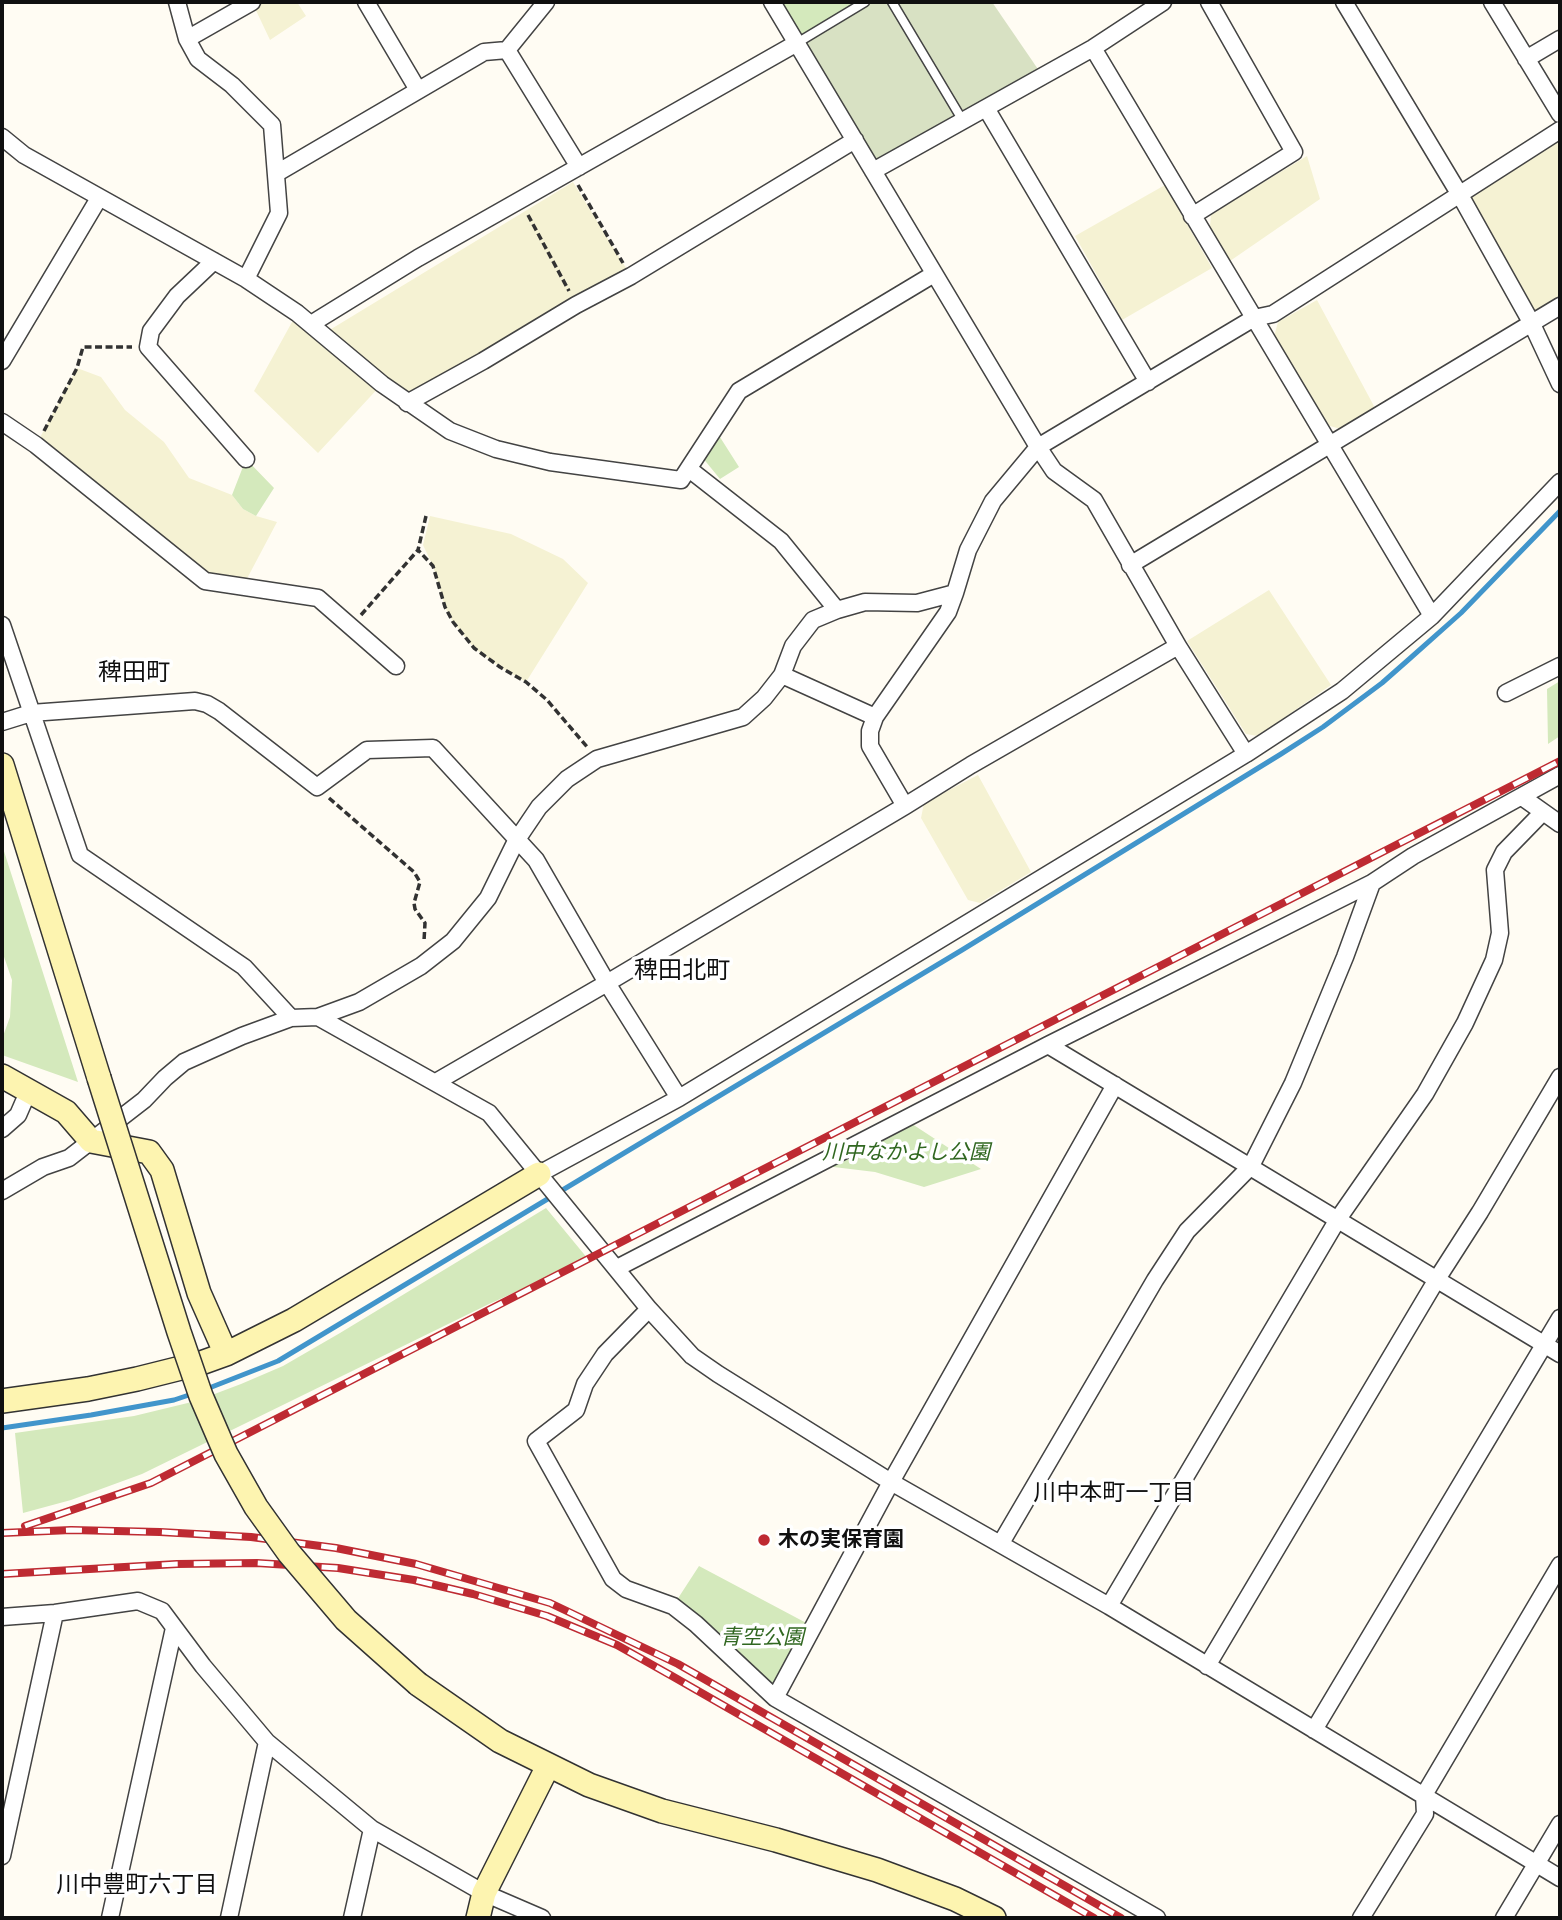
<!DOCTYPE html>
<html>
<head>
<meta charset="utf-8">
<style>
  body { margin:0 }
  #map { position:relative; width:1562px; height:1920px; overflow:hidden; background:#fffcf3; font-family:"PT Serif",serif }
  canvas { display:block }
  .frame { position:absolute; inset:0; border:4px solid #101010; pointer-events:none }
</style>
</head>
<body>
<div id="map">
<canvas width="1562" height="1920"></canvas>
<div class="frame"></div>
</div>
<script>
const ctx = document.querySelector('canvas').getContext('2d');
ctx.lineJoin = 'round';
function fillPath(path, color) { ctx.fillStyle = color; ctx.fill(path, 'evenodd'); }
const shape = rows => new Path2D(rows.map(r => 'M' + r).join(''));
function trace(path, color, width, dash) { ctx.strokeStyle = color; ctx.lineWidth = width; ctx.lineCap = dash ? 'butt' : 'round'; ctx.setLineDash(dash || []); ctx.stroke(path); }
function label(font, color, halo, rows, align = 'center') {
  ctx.font = font + ' "PT Serif","Noto Sans JP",serif'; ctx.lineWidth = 7; ctx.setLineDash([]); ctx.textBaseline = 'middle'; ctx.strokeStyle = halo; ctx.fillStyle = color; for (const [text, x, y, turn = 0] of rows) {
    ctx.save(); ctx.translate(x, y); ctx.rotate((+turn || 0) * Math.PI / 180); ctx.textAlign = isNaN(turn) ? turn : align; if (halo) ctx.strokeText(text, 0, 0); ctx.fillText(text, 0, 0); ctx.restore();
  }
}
fillPath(shape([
  [252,2,297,2,306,16,270,40],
  [1560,130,1560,306,1531,322,1460,195],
  [1307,156,1320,199,1230,261,1210,227,1211,214],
  [573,182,631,276,407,403,382,384,318,453,254,391,297,313,323,334],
  [1165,185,1212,268,1122,320,1075,236],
  [1317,300,1375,408,1341,429,1326,425,1274,337,1278,322],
  [77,368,101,377,125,410,164,442,189,478,232,495,243,509,256,516,277,522,242,588,205,581,36,445],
  [430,516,511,534,563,559,588,583,526,682,500,667,474,648,453,622,445,607,433,566,423,545],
  [1269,590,1331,685,1258,736,1246,734,1187,641],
  [978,775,1031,872,980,903,968,900,921,818,924,803]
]), '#f5f2d3');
fillPath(shape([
  [772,2,866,2,797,43],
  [718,434,739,467,720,479,702,457],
  [246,459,274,488,256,516,243,509,232,495],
  [1560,681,1560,736,1548,744,1547,689],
  [2,845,78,1082,2,1055,2,1039,10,1017,12,980,2,951],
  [906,1120,981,1169,924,1187,875,1172,817,1165],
  [546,1208,588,1259,489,1304,142,1474,71,1500,23,1513,15,1433,134,1416,196,1401,241,1384,283,1366,340,1333],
  [699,1566,812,1626,775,1698,673,1606]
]), '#d4e9bc');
fillPath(shape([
  [866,2,992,2,1042,75,873,171,797,43]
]), '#d8e1c3');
trace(shape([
  [204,1390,278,1361,962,950,1281,754,1323,727,1382,683,1407,661,1461,613,1560,511],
  [2,1428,91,1415,174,1400,195,1393]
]), '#4195cb', 5);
const lane = shape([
  [892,2,963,121],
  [797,43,865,2]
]);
const street = shape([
  [177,2,187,39,198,59,232,85,272,125,279,213,246,279],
  [366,2,418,90],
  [772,2,1038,447,1054,471,1094,500,1178,646,1246,754],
  [1344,2,1460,195,1531,322,1560,384],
  [1492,2,1560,114],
  [187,39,252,2],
  [1093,48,1432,616],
  [507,50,579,167],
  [1526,59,1560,39],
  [986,108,1148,382],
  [2,137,24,155,246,279,297,313,382,384,450,431,496,449,550,462,681,480,739,391,934,274],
  [873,171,1093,48,1163,2],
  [277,173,484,52,507,50,546,2],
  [1192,216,1294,152,1209,2],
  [214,261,177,296,151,331,148,347,246,459],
  [311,324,418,258,797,43],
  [2,361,99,198],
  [407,403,483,361,576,305,631,276,855,140],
  [2,422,36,445,205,581,318,598,396,666],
  [689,469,781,541,837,610],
  [1130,565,1560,306],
  [2,625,80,855,244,967,291,1018],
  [782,675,875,717],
  [1506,693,1560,666],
  [2,722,31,713,195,701,207,704,219,711,317,787,367,750,433,748,536,860,607,983,679,1098],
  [1522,797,1560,824],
  [905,806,870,746,870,731,875,717,948,612,955,593],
  [318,1017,489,1113,649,1309,692,1356,718,1374,891,1482,1109,1606,1560,1878],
  [1048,1045,1560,1354],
  [436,1082,607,983,905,806,971,765,1178,646],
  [2,1129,18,1115,28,1092],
  [539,1174,679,1098,1246,754,1342,691,1432,616,1560,482],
  [2,1191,43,1167,69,1158,144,1100,165,1078,184,1062,242,1036,291,1018,318,1017,359,1002,421,966,453,941,488,898,516,841,539,807,567,779,597,759,743,717,764,698,782,675,793,646,813,620,837,610,865,602,917,603,955,593,968,550,993,501,1038,447,1254,318,1273,314,1560,130],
  [617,1268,1048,1045,1372,883,1413,856,1560,775],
  [649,1309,605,1354,585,1384,576,1410,536,1441,613,1579,626,1589,673,1606,696,1624,775,1698,1157,1918],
  [1001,1543,1155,1280,1187,1231,1251,1166,1293,1083,1345,957,1372,883],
  [1109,1606,1338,1219,1425,1094,1465,1023,1494,960,1500,933,1495,870,1504,852,1542,813],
  [2,1617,55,1613,138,1601,162,1611,203,1666,267,1742,372,1829,484,1893,542,1918],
  [1207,1666,1437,1279,1480,1212,1560,1077],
  [775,1698,891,1482,1115,1085],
  [1314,1730,1560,1318],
  [2,1856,55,1613],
  [110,1918,174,1628],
  [229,1918,267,1742],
  [352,1918,372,1829],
  [1361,1918,1425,1814,1424,1795,1560,1565],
  [1504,1918,1560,1824]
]);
const secondary = shape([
  [2,765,99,1078],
  [2,1076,66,1112,91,1141,149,1152,162,1170,199,1293,226,1354],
  [2,1401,88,1389,137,1379,201,1363,226,1354,294,1320,539,1174],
  [418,1684,500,1741,589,1785,662,1811,776,1840,877,1870,955,1899,994,1918],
  [478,1918,484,1893,548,1766]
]);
trace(lane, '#434343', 11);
trace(street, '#434343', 19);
trace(secondary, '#323232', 26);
trace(shape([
  [578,185,623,263],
  [528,215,569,291],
  [44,431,77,368,83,347,132,347],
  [426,516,418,550,433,566,445,607,453,622,474,648,500,667,526,682,547,700,588,748],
  [361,615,418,550],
  [329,798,414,872,420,882,414,903,415,909,425,923,424,941]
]), '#323232', 3.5, [7, 3.5]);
trace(lane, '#fff', 8);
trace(street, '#fff', 16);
trace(secondary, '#fdf4b0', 23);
const rail = shape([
  [25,1526,151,1483,1560,761],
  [2,1533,71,1530,160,1532,251,1537,336,1548,416,1564,550,1603,678,1664,1121,1918],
  [2,1574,177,1564,257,1563,338,1568,414,1580,473,1594,547,1616,617,1645,672,1676,1094,1918]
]);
trace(rail, '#be2a32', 8);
trace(rail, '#fff', 5, [16]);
const secondaryBridge = shape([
  [99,1078,179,1332,201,1396,226,1454,256,1507,289,1553,346,1620,418,1684]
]);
trace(secondaryBridge, '#323232', 26, []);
trace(secondaryBridge, '#fdf4b0', 23);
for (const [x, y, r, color] of [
  [764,1540,7,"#be2a32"]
]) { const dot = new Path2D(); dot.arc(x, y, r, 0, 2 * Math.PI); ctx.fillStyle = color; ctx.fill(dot); trace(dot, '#fff', 2.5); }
label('italic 21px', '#306720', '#fff', [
  ["川中なかよし公園",906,1153],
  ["青空公園",762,1638]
]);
label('bold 21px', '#101010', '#fff', [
  ["木の実保育園",778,1540]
], 'left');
label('23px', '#101010', '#fff', [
  ["川中本町一丁目",1114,1493],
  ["川中豊町六丁目",137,1885]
]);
label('24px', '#101010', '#fff', [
  ["稗田町",134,673],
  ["稗田北町",682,971]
]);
</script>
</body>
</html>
